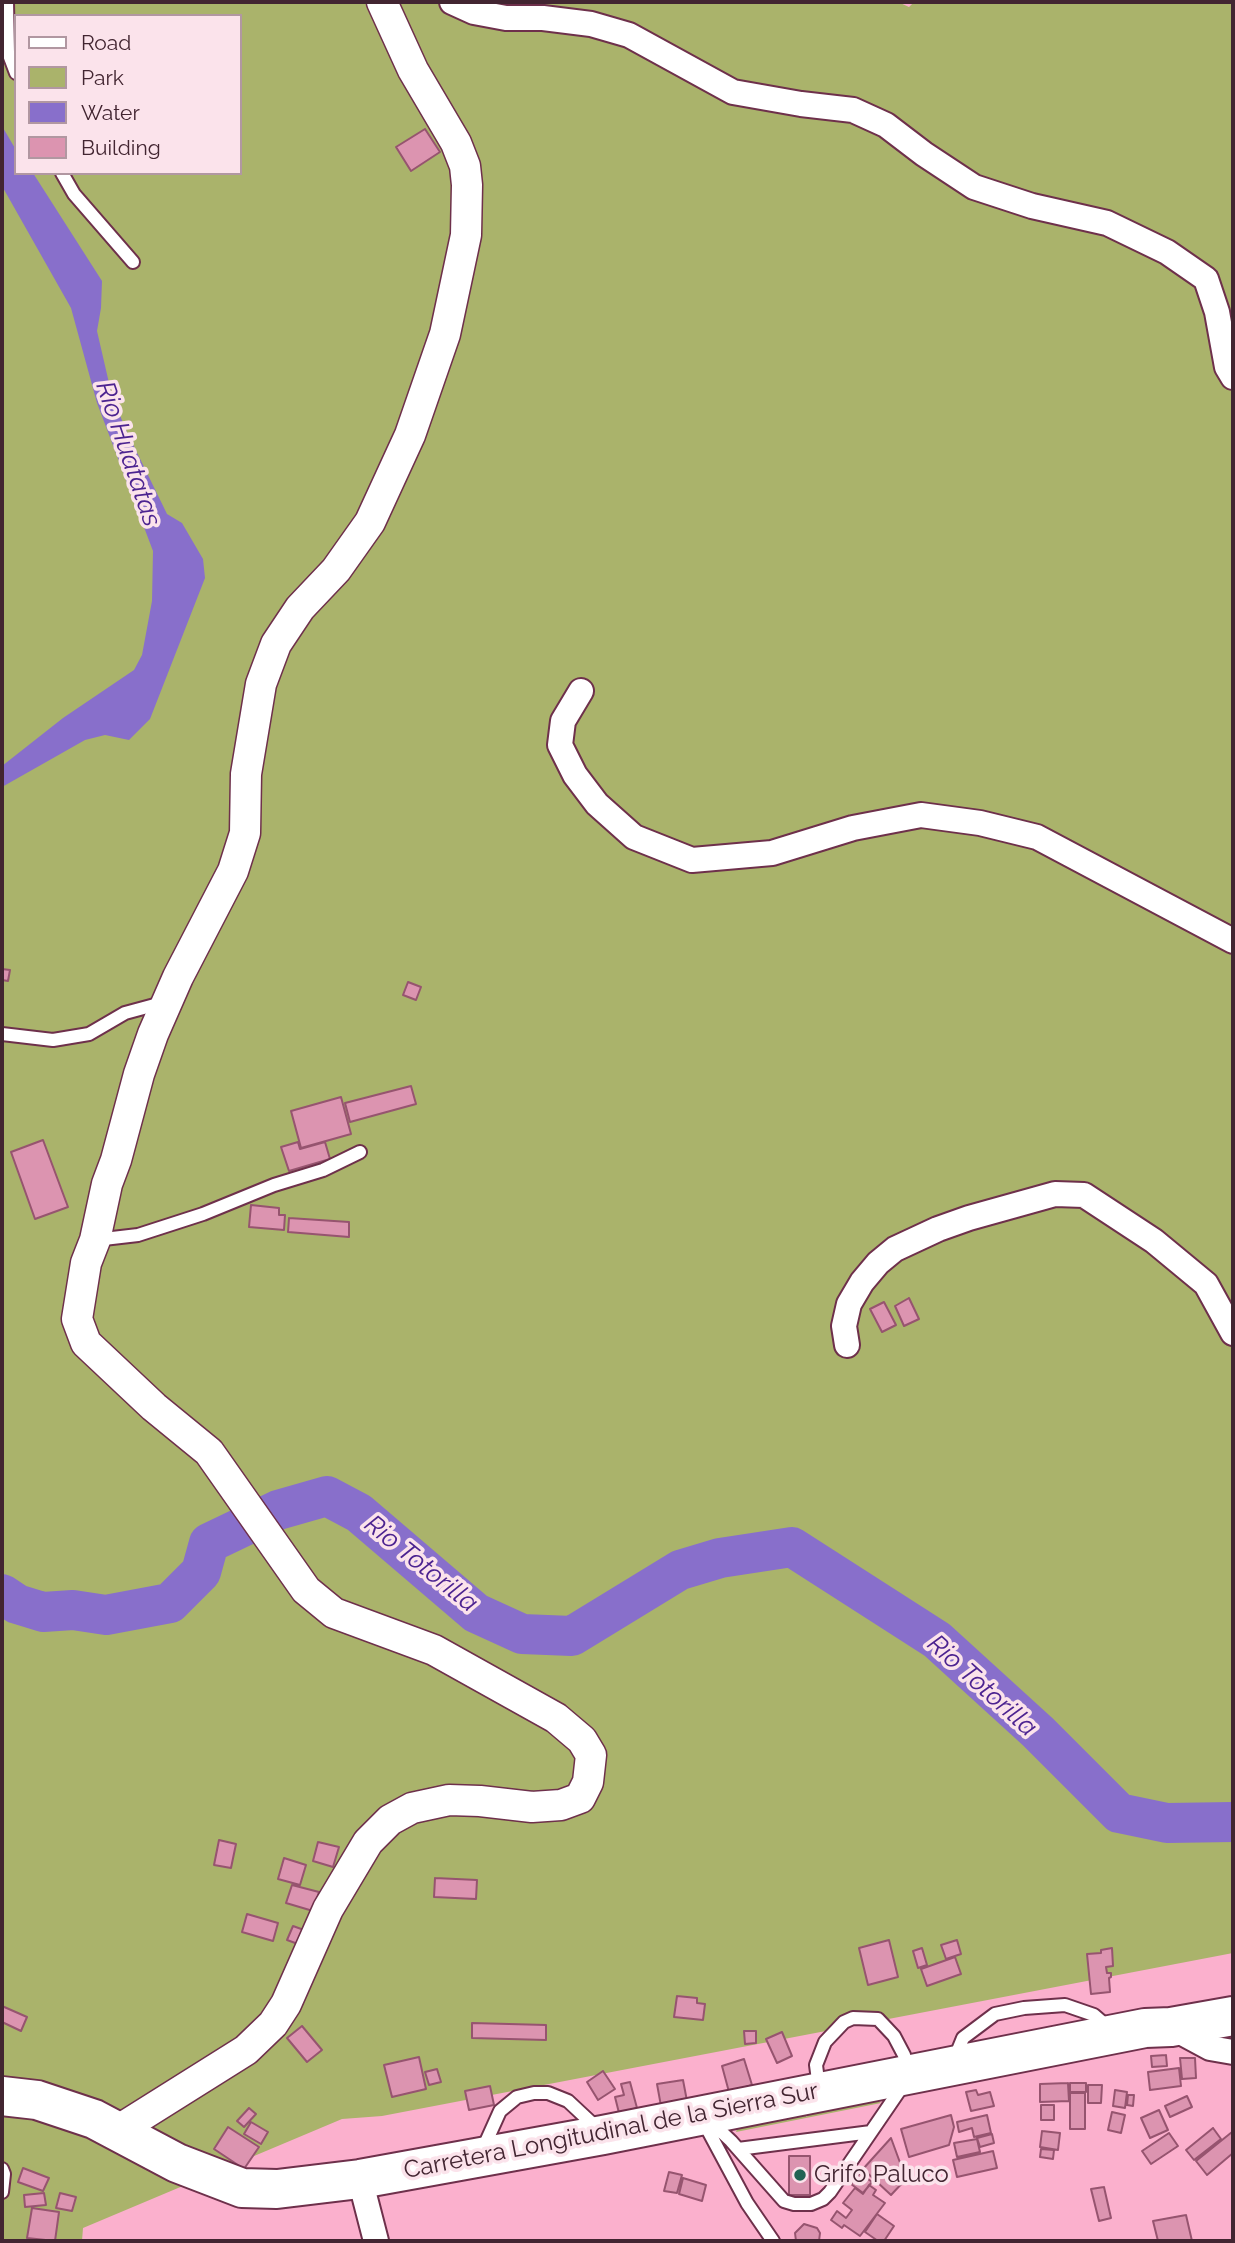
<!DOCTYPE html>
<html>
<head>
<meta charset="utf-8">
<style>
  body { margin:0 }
  #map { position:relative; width:1235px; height:2243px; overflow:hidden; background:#fbb0cd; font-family:Raleway,sans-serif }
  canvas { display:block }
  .frame { position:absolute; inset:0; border:4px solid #422531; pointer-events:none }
  .legend { position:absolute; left:14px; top:14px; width:228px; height:161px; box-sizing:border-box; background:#fbe3eb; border:2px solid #b197a1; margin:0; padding:9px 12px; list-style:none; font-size:21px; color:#422531 }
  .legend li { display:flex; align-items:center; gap:14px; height:35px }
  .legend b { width:35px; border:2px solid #b197a1 }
</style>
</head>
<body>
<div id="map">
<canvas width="1235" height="2243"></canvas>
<div class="frame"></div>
<ul class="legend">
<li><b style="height:9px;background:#fff"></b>Road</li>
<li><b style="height:19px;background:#aab36b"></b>Park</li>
<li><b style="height:19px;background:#886fcb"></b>Water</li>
<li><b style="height:19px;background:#dc94b0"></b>Building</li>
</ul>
</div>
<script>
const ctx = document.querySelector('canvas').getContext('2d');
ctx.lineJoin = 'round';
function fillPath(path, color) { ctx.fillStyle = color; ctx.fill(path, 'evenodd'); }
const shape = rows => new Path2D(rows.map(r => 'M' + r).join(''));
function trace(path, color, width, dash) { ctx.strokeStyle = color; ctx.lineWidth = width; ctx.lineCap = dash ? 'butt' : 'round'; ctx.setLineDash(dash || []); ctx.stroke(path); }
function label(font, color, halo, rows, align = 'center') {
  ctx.font = font + ' Raleway,sans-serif'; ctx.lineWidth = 7; ctx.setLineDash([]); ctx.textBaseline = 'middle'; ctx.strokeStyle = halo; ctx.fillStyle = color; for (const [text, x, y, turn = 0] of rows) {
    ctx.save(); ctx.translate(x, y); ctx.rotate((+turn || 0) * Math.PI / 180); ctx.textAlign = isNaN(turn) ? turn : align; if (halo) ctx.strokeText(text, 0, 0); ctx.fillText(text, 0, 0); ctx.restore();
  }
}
fillPath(shape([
  [2,2,898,2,909,7,914,2,1233,2,1233,1953,382,2116,342,2119,83,2228,82,2241,2,2241],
  [16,16,240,16,240,173,16,173],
  [873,2098,881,2103,736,2132,738,2126,803,2113,807,2117,808,2112]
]), '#aab36b');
fillPath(shape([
  [2,126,16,150,16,173,33,173,102,281,101,308,97,331,112,396,126,430,167,514,182,523,203,559,205,578,150,719,129,740,105,735,85,740,2,787,2,766,63,718,134,670,142,655,152,601,153,551,97,403,71,308,2,186]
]), '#886fcb');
trace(shape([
  [2,1594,17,1604,43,1612,73,1610,106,1615,170,1603,201,1572,209,1543,278,1510,327,1496,359,1513,476,1613,522,1634,572,1636,680,1570,720,1558,792,1547,937,1640,1038,1732,1119,1813,1167,1823,1233,1822]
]), '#886fcb', 40);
const building = shape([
  [425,129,440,152,411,171,396,147,425,129],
  [2,969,10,970,8,981,2,980,2,969],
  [408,982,421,987,416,1000,403,995,408,982],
  [411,1086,416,1104,350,1122,345,1103,411,1086],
  [341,1097,351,1134,301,1148,291,1111,341,1097],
  [43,1140,68,1207,35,1219,11,1152,43,1140],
  [298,1142,300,1149,325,1142,330,1159,289,1171,281,1147,298,1142],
  [251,1205,279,1208,279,1215,285,1215,284,1230,249,1227,251,1205],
  [289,1218,349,1222,349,1237,288,1232,289,1218],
  [909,1298,919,1319,904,1326,895,1306,909,1298],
  [884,1302,896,1325,882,1332,870,1309,884,1302],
  [219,1840,236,1844,231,1868,214,1865,219,1840],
  [318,1842,339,1847,333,1867,313,1861,318,1842],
  [284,1858,306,1865,300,1885,278,1879,284,1858],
  [435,1878,477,1880,476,1899,434,1897,435,1878],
  [292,1885,319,1892,313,1911,286,1903,292,1885],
  [247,1914,278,1923,273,1941,242,1932,247,1914],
  [293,1926,304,1930,298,1944,287,1940,293,1926],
  [889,1940,898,1977,868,1985,859,1948,889,1940],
  [957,1940,961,1954,946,1959,941,1945,957,1940],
  [922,1948,927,1965,918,1968,913,1951,922,1948],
  [1112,1948,1113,1966,1106,1967,1107,1973,1111,1973,1111,1977,1109,1978,1110,1992,1091,1994,1087,1954,1101,1953,1101,1950,1112,1948],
  [955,1957,961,1974,927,1986,921,1969,955,1957],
  [677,1996,697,1998,697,2003,705,2004,703,2020,674,2017,677,1996],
  [2,2006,27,2017,21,2031,2,2022,2,2006],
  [472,2023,546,2025,546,2040,472,2038,472,2023],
  [302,2026,322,2050,307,2062,287,2038,302,2026],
  [744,2031,756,2031,756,2043,745,2044,744,2031],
  [782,2032,792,2056,777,2063,766,2039,782,2032],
  [1166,2055,1167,2066,1152,2067,1151,2056,1166,2055],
  [419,2057,426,2089,392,2097,384,2065,419,2057],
  [1180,2058,1195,2058,1196,2078,1182,2079,1180,2058],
  [744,2059,752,2085,729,2092,722,2066,744,2059],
  [1179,2068,1181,2086,1150,2090,1148,2072,1179,2068],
  [437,2069,441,2082,429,2085,425,2072,437,2069],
  [603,2071,615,2089,598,2100,587,2082,603,2071],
  [683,2080,687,2101,661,2106,657,2084,683,2080],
  [630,2082,637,2108,619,2113,615,2097,624,2095,621,2084,630,2082],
  [1068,2083,1069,2101,1040,2102,1040,2084,1068,2083],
  [1070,2083,1086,2083,1086,2092,1070,2092,1070,2083],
  [1088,2085,1102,2085,1101,2103,1088,2103,1088,2085],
  [490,2086,494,2105,469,2110,465,2091,490,2086],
  [976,2090,978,2095,990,2092,994,2106,971,2111,966,2092,976,2090],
  [1115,2090,1127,2092,1125,2108,1113,2106,1115,2090],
  [1070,2093,1085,2093,1085,2129,1070,2129,1070,2093],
  [1128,2095,1134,2095,1133,2106,1127,2105,1128,2095],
  [1187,2096,1192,2107,1170,2117,1165,2106,1187,2096],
  [1041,2105,1054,2105,1054,2120,1041,2120,1041,2105],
  [249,2108,256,2114,244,2127,237,2121,249,2108],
  [1159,2110,1168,2130,1150,2138,1141,2118,1159,2110],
  [1112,2112,1125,2115,1121,2133,1108,2130,1112,2112],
  [951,2115,954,2127,949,2145,909,2157,901,2129,951,2115],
  [987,2115,991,2133,974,2137,972,2128,959,2132,957,2122,987,2115],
  [251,2122,268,2132,261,2144,244,2134,251,2122],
  [228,2127,259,2147,244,2169,214,2149,228,2127],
  [1213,2128,1221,2139,1194,2160,1186,2150,1213,2128],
  [1042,2131,1060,2133,1058,2150,1040,2147,1042,2131],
  [1232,2132,1233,2153,1207,2175,1196,2161,1232,2132],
  [1169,2133,1178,2146,1151,2164,1142,2151,1169,2133],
  [992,2134,994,2143,980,2147,977,2138,992,2134],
  [891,2138,906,2179,891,2195,863,2169,891,2138],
  [977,2139,980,2152,957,2157,954,2143,977,2139],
  [1041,2149,1054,2150,1053,2159,1040,2157,1041,2149],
  [993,2151,997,2168,957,2177,953,2160,993,2151],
  [789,2156,810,2156,810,2195,789,2195,789,2156],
  [23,2168,49,2178,43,2191,18,2182,23,2168],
  [669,2172,682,2175,677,2193,664,2191,669,2172],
  [860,2173,872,2182,863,2193,851,2184,860,2173],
  [683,2178,706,2185,702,2201,679,2194,683,2178],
  [869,2185,876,2190,873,2195,885,2203,860,2236,844,2225,842,2228,831,2220,837,2211,846,2218,852,2210,843,2203,855,2188,863,2194,869,2185],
  [1104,2187,1111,2218,1099,2221,1091,2189,1104,2187],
  [44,2193,46,2205,25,2207,24,2195,44,2193],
  [60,2193,76,2197,72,2211,56,2208,60,2193],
  [32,2208,59,2212,55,2241,27,2238,32,2208],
  [877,2214,894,2226,884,2241,878,2241,865,2232,877,2214],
  [1186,2215,1192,2241,1158,2241,1153,2221,1186,2215],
  [804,2224,817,2228,820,2233,819,2241,796,2241,795,2233,804,2224]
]);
fillPath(building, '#dc94b0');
trace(building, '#96546f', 2);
const service = shape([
  [7,2,8,52,16,73],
  [62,173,74,194,133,262],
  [2,1034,53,1040,89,1034,125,1013,162,1003],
  [95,1240,138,1235,203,1214,274,1185,323,1170,360,1152],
  [954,2060,963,2038,995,2014,1024,2008,1065,2005,1094,2015,1109,2028],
  [703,2121,747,2203,773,2241],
  [711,2122,731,2141,784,2201,794,2204,811,2204,823,2199,830,2192,910,2075,904,2055,894,2036,878,2019,853,2018,844,2022,825,2042,816,2065,819,2088],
  [738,2149,871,2132],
  [482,2151,500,2111,517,2097,534,2093,548,2093,568,2101,598,2129],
  [2,2169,4,2174,2,2192]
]);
const minor = shape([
  [452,2,474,12,506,18,543,18,591,24,629,35,733,92,801,104,853,110,886,125,924,154,974,187,1032,206,1107,223,1167,252,1206,279,1217,312,1227,367,1233,377],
  [581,691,563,721,560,745,575,775,597,804,634,837,692,860,772,853,853,828,921,815,980,823,1037,837,1233,941],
  [847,1345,844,1326,849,1304,862,1282,878,1263,895,1249,938,1229,969,1218,1055,1194,1084,1195,1154,1241,1206,1284,1233,1333],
  [1171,2027,1210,2048,1233,2052],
  [360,2179,376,2241]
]);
const tertiary = shape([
  [117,2131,246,2050,273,2024,286,2004,328,1909,368,1842,390,1820,412,1808,449,1800,480,1801,532,1807,561,1805,580,1798,588,1782,591,1755,582,1740,556,1718,434,1650,334,1613,306,1590,209,1452,154,1407,86,1343,77,1319,86,1263,95,1240,107,1184,116,1160,139,1074,153,1034,178,977,233,871,245,833,246,774,261,684,276,644,300,608,336,570,370,522,410,435,445,334,466,235,467,185,465,166,456,143,413,70,382,2]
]);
const trunk = shape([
  [2,2096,37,2100,94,2119,177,2163,242,2188,277,2189,360,2179,603,2135,1145,2028,1171,2027,1233,2016]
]);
trace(service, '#6e304b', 16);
trace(minor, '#6e304b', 28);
trace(tertiary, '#6e304b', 33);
trace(trunk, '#6e304b', 42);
trace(service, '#fff', 12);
trace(minor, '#fff', 24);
trace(tertiary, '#fff', 30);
trace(trunk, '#fff', 38);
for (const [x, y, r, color] of [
  [800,2175,7,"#216454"]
]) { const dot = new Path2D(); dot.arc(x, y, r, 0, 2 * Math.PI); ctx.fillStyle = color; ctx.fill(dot); trace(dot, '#fbe3eb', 2.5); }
label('24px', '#422531', '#fbe3eb', [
  ["Carretera Longitudinal de la Sierra Sur",611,2131,-11]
]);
label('24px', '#422531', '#fbe3eb', [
  ["Grifo Paluco",814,2175]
], 'left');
label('italic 26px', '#4c2390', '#fbe3eb', [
  ["Rio Huatatas",128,454,71],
  ["Rio Totorilla",421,1564,39],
  ["Rio Totorilla",982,1686,42]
]);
</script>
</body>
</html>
